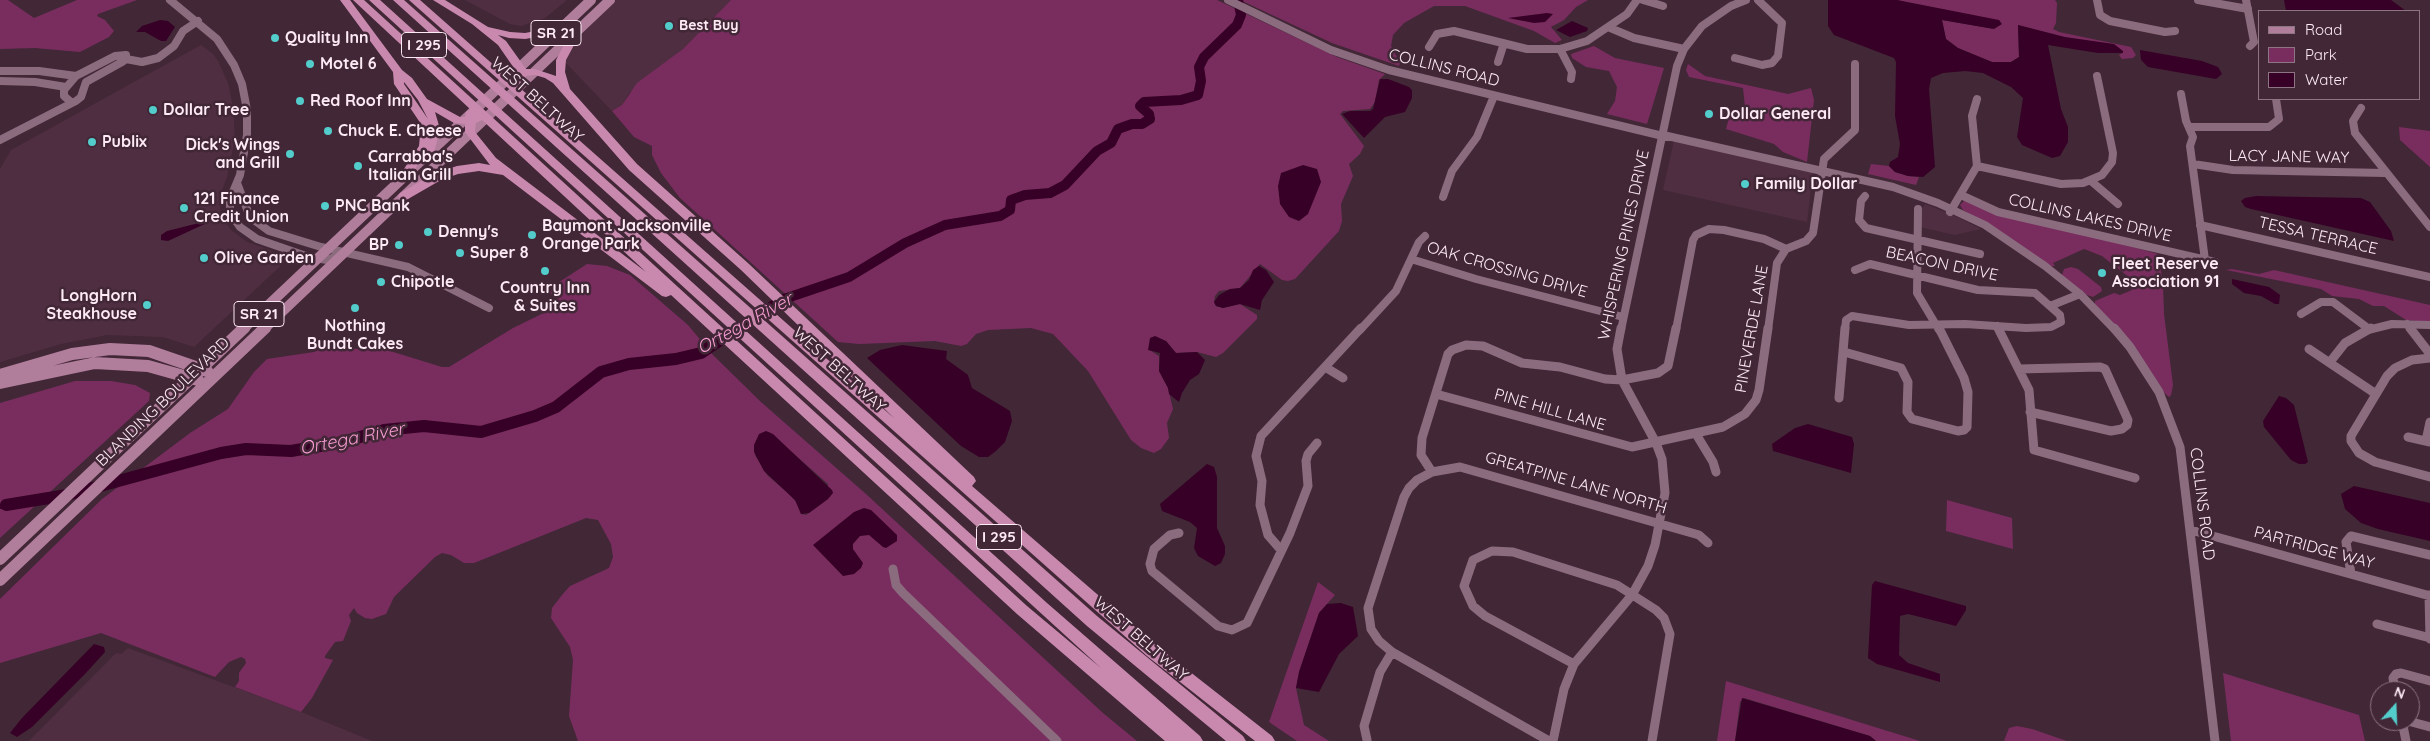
<!DOCTYPE html>
<html>
<head>
<meta charset="utf-8">
<style>
  body { margin:0 }
  #map { position:relative; width:2430px; height:741px; overflow:hidden; background:#422737; font-family:Quicksand,sans-serif }
  canvas { display:block }
  .legend { position:absolute; left:2258px; top:10px; width:162px; height:90px; box-sizing:border-box; background:#422737; border:1px solid #8d7583; margin:0; padding:6px 9px; list-style:none; font-size:15px; color:#fdeaf4 }
  .legend li { display:flex; align-items:center; gap:10px; height:25px }
  .legend b { width:25px; border:1px solid #8d7583 }
  .north { position:absolute; left:2370px; top:681px; width:50px; height:50px; box-sizing:border-box; background:#422737; border:1px solid #8d7583; border-radius:50%; rotate:20deg; font-size:14px; font-weight:700; line-height:20px; text-align:center; color:#fdeaf4 }
  .north::after { content:''; display:block; margin:auto; width:18px; height:22px; background:#53cdcb; clip-path:polygon(50% 0,100% 100%,50% 72%,0 100%) }
</style>
</head>
<body>
<div id="map">
<canvas width="2430" height="741"></canvas>
<ul class="legend">
<li><b style="height:6px;background:#b07d9b"></b>Road</li>
<li><b style="height:14px;background:#792d5f"></b>Park</li>
<li><b style="height:14px;background:#370026"></b>Water</li>
</ul>
<div class="north">N</div>
</div>
<script>
const ctx = document.querySelector('canvas').getContext('2d');
ctx.lineJoin = 'round';
function fillPath(path, color) { ctx.fillStyle = color; ctx.fill(path, 'evenodd'); }
const shape = rows => new Path2D(rows.map(r => 'M' + r).join(''));
function trace(path, color, width, dash) { ctx.strokeStyle = color; ctx.lineWidth = width; ctx.lineCap = dash ? 'butt' : 'round'; ctx.setLineDash(dash || []); ctx.stroke(path); }
function label(font, color, halo, rows, align = 'center') {
  ctx.font = font + ' Quicksand,sans-serif'; ctx.lineWidth = 5; ctx.setLineDash([]); ctx.textBaseline = 'middle'; ctx.strokeStyle = halo; ctx.fillStyle = color; for (const [text, x, y, turn = 0] of rows) {
    ctx.save(); ctx.translate(x, y); ctx.rotate((+turn || 0) * Math.PI / 180); ctx.textAlign = isNaN(turn) ? turn : align; if (halo) ctx.strokeText(text, 0, 0); ctx.fillText(text, 0, 0); ctx.restore();
  }
}
fillPath(shape([
  [465,0,567,0,545,18,521,26,510,24],
  [616,0,731,0,683,49,629,93,622,105,612,111,565,62,577,39],
  [201,45,213,54,218,61,228,83,233,107,235,138,227,177,219,198,221,216,231,230,247,242,290,257,194,347,163,337,107,335,61,344,0,362,0,169,11,150],
  [1674,141,1813,172,1807,222,1663,190],
  [1925,204,1955,216,1981,229,1955,235,1920,227,1922,209],
  [128,648,301,712,372,741,29,741,116,653,121,654]
]), '#502e42');
fillPath(shape([
  [0,0,8,0,34,18,77,0,137,0,98,14,97,16,105,20,114,31,109,37,80,52,35,48,0,49],
  [731,0,1217,0,1337,57,1385,74,1379,80,1375,102,1370,109,1343,111,1340,114,1364,146,1360,154,1349,164,1353,176,1341,204,1342,221,1339,231,1295,279,1288,281,1282,280,1260,264,1240,288,1219,291,1215,296,1214,302,1216,306,1223,308,1240,304,1257,315,1257,319,1223,353,1216,357,1197,352,1176,353,1166,341,1148,349,1159,356,1159,371,1168,388,1173,409,1167,423,1169,438,1161,449,1154,453,1141,448,1131,440,1088,371,1053,334,1031,328,988,330,976,334,967,344,961,346,935,341,859,344,838,342,680,198,661,173,652,155,652,146,634,137,612,111,622,105,637,83,683,49],
  [1240,0,1588,0,1576,7,1564,20,1551,27,1562,40,1555,43,1534,31,1465,6,1434,6,1404,23,1393,35,1391,46,1400,63,1399,66,1332,43],
  [1897,0,2055,0,2057,3,2056,23,2053,29,2059,32,2131,47,2136,55,2133,58,2122,59,2119,55,2122,53,2018,25,2019,57,2011,62,1992,62,1958,48,1946,39,1942,20,1994,29],
  [1594,46,1615,58,1664,68,1647,124,1607,114,1615,101,1617,87,1609,71,1586,67,1572,58,1571,54],
  [1688,64,1705,76,1788,94,1811,88,1814,100,1807,162,1783,152,1774,144,1726,129,1729,118,1745,107,1743,88,1689,77,1686,70],
  [2399,127,2430,131,2430,167,2400,140],
  [1871,164,1889,166,1895,172,1908,176,1919,177,1916,185,1868,174],
  [1967,201,2158,254,2163,283,2164,314,2173,385,2171,395,2169,397,2162,391,2095,304,2095,301,2114,293,2120,295,2132,290,2128,286,2130,278,2102,256,2084,249,2053,263,2055,266,2051,266,1963,210,1960,205,1964,201],
  [587,264,607,266,630,275,688,325,713,355,761,402,866,494,1103,713,1137,741,578,741,569,716,573,660,570,647,551,618,552,608,562,595,570,586,609,568,613,557,611,544,598,520,586,518,474,563,464,563,451,555,442,553,435,557,394,597,386,614,372,619,365,618,357,613,354,608,349,615,351,621,343,641,335,642,325,656,325,658,333,660,312,698,301,712,235,687,239,681,239,673,246,663,245,659,241,657,229,662,215,677,101,633,0,663,0,599,102,499,190,433,228,409,254,372,267,359,314,352,337,343,355,349,377,347,442,367,449,367,513,328,558,306,559,302,549,292,553,286],
  [769,432,828,484,828,499,806,515,801,514,798,504,789,494,767,475,755,455],
  [2071,267,2078,269,2101,287,2102,291,2093,297,2084,294,2062,275,2064,269],
  [2232,269,2259,274,2274,270,2430,305,2430,322,2406,320,2384,306,2373,306,2359,299,2332,296,2321,289,2226,270],
  [75,381,111,381,135,385,150,393,149,401,0,538,0,403],
  [1947,500,2012,518,2013,549,1946,531],
  [1318,582,1335,595,1319,613,1299,672,1296,688,1304,725,1329,741,1297,741,1269,722],
  [2223,673,2359,715,2365,741,2231,741],
  [1726,681,1920,741,1876,741,1870,736,1744,698,1740,702,1735,741,1717,741],
  [2017,726,2032,729,2067,741,2004,741,2009,728]
]), '#792d5f');
fillPath(shape([
  [1828,0,1897,0,1999,20,2002,24,1994,29,1942,20,1946,39,1958,48,1992,62,2011,62,2019,57,2018,25,2065,37,2114,44,2123,51,2123,53,2098,53,2048,45,2061,109,2068,127,2068,142,2060,156,2052,158,2022,145,2017,137,2023,98,2011,87,1983,73,1965,71,1943,73,1931,78,1929,89,1935,167,1923,177,1908,176,1895,172,1889,166,1890,162,1898,157,1900,144,1895,116,1896,62,1894,58,1834,35,1828,26],
  [2284,0,2391,0,2406,11,2286,11],
  [1547,13,1553,14,1545,22,1534,23,1508,18],
  [160,20,168,21,175,27,166,41,161,41,145,32,136,32,142,26],
  [1572,21,1588,28,1587,31,1570,37,1556,30],
  [2140,50,2202,61,2218,67,2222,74,2216,79,2148,67,2141,60],
  [1380,79,1388,79,1409,87,1412,90,1412,98,1405,112,1385,117,1364,138,1342,114,1350,111,1370,111,1373,109],
  [1303,165,1317,169,1321,182,1308,214,1299,221,1289,217,1280,204,1278,186,1281,173],
  [2256,196,2361,198,2370,202,2391,231,2394,241,2251,209,2245,207,2241,201,2245,198],
  [203,222,209,222,168,241,161,240,161,235,167,231],
  [1259,266,1266,270,1274,282,1262,300,1260,310,1240,304,1223,308,1216,306,1214,302,1219,295,1230,289,1240,288,1249,280,1253,270],
  [2232,279,2269,287,2280,295,2279,304,2275,304,2261,296,2244,293,2232,284],
  [1155,336,1166,341,1176,353,1197,352,1205,360,1199,374,1190,380,1182,393,1179,402,1169,394,1168,388,1159,371,1160,353,1148,350,1150,338],
  [902,345,947,351,946,359,968,375,972,388,1010,411,1012,421,1005,442,996,451,988,457,979,457,961,446,867,358,880,350],
  [2279,396,2286,398,2294,405,2308,462,2305,464,2299,464,2291,460,2264,427,2263,421],
  [1808,424,1852,437,1854,444,1851,473,1773,451,1772,444,1795,428],
  [766,431,773,434,832,490,833,493,828,499,809,513,801,514,795,500,764,471,754,452,754,445,759,434],
  [1207,464,1214,467,1217,477,1217,528,1225,546,1225,554,1221,563,1215,566,1198,556,1194,548,1197,528,1190,522,1162,511,1160,504],
  [2354,486,2430,503,2430,541,2378,529,2361,523,2345,509,2341,494],
  [864,508,871,510,897,535,897,541,886,548,883,547,869,535,860,536,853,544,853,549,863,563,861,568,854,574,843,576,813,545,854,512],
  [1875,581,1966,606,1966,610,1956,626,1908,614,1900,616,1899,655,1908,663,1940,674,1940,682,1877,664,1868,658,1872,585],
  [1341,603,1353,607,1358,636,1339,654,1319,692,1296,688,1299,672,1319,613,1327,604],
  [94,644,104,647,105,652,85,674,32,727,17,737,10,733,22,718],
  [1742,698,1870,736,1876,741,1735,741]
]), '#370026');
trace(shape([
  [0,508,6,505]
]), '#370026', 2);
trace(shape([
  [736,330,781,300,849,277,905,243,945,225,1000,216,1010,210,1011,200,1025,195,1050,193,1065,185,1097,151,1111,143,1118,129,1132,124,1142,124,1150,119,1149,114,1140,106,1144,102,1181,100,1198,95,1201,81,1199,67,1204,57,1237,25,1241,15,1238,0]
]), '#370026', 10);
trace(shape([
  [6,505,67,495,221,453,246,449,291,451,343,442,384,430,424,426,481,432,535,416,556,407,601,372,629,364,676,359,701,353,738,328]
]), '#370026', 12);
trace(shape([
  [170,0,217,39,234,65,242,84,247,110,247,135,240,175,230,199,230,211,235,220,240,227,257,239,309,257,327,260,342,254],
  [1228,0,1331,50,1389,70,1667,137],
  [1643,0,1663,6],
  [2097,0,2100,15,2110,21,2165,32,2175,31],
  [2198,0,2248,9],
  [2246,0,2254,42,2250,46],
  [1608,27,1634,38,1684,49],
  [1429,47,1437,34,1454,31,1527,49,1560,49,1587,41,1627,14,1637,0],
  [1560,49,1572,72,1571,79],
  [126,55,126,59,122,62,86,82,81,97,76,101,72,103,64,96,64,90,76,76,115,56,126,55],
  [1735,58,1762,65,1772,63,1778,56,1782,23,1758,0],
  [126,59,142,62,158,58,174,46,183,31,198,21],
  [1498,62,1504,43],
  [0,71,39,71,76,76],
  [0,81,35,82,66,87],
  [2181,94,2186,121,2193,137,2190,146,2205,260],
  [2361,108,2353,121,2355,133,2430,227],
  [2190,127,2269,127,2279,119,2276,99],
  [1663,135,1893,187,1938,203,1985,225,2045,266,2080,294,2115,330],
  [0,140,72,103],
  [2193,164,2233,170,2385,173],
  [1977,166,2061,184,2083,183,2102,175,2112,162,2113,153,2097,76],
  [2091,181,2118,204],
  [237,183,250,217,269,231,321,247,408,267,489,308],
  [1961,195,1998,212,2215,262],
  [1865,196,1861,201,1859,220,1866,228,1980,254],
  [1443,197,1452,171,1477,137,1494,96],
  [1918,209,1917,293,1939,330],
  [1950,212,1977,166,1972,116,1977,99],
  [2200,225,2430,277],
  [1411,259,1476,279,1623,317],
  [2050,306,2080,294],
  [2301,314,2321,302,2333,302,2369,329],
  [2407,324,2411,330],
  [1997,326,1999,330],
  [1360,330,1396,291,1419,242,1425,236],
  [1621,330,1677,66,1684,49,1702,26,1731,6,1746,0],
  [1676,330,1693,240,1696,235,1709,229,1724,230,1764,239,1786,249],
  [1768,330,1777,263,1786,249,1806,241,1813,233,1824,159,1855,130,1855,64],
  [1845,330,1846,320,1852,316,1909,325,1965,324,2026,328,2051,327,2061,322,2060,315,2035,293,1978,290,1870,264,1855,270],
  [2368,330,2392,324,2430,325]
]), '#8b6c7e', 8);
trace(shape([
  [1998,328,2029,390,2034,450,2135,478],
  [2114,328,2130,347,2159,392,2180,447,2215,741],
  [2410,328,2430,354],
  [2309,349,2376,394],
  [1844,352,1901,368,1908,382,1907,412,1912,419,1958,431,1964,430,1967,427,1968,392,1964,378,1939,328],
  [2430,358,2412,360,2395,368,2387,376,2351,436,2351,441,2359,453,2375,462,2430,477],
  [2330,362,2345,343,2371,328],
  [1325,367,1343,378],
  [2019,369,2100,367,2105,369,2128,420,2127,425,2122,429,2111,431,2030,412],
  [1436,394,1632,447,1723,427,1745,414,1756,400,1759,390,1768,328],
  [1839,398,1845,328],
  [1696,434,1713,462,1716,472],
  [2408,437,2430,442],
  [2426,441,2430,422],
  [1432,472,1421,455,1422,438,1448,354,1452,350,1466,345,1483,346,1522,363,1560,367,1605,379,1622,380,1658,373,1668,366,1676,328],
  [2191,530,2430,596],
  [1179,533,1170,535,1154,549,1150,564,1152,571,1218,626,1232,630,1247,623,1290,533,1308,486,1306,461,1308,454,1317,443],
  [1281,550,1268,535,1260,505,1262,481,1256,456,1261,436,1361,328],
  [893,569,896,585,903,593,1057,741],
  [2351,574,2346,542,2351,536,2430,555],
  [2429,595,2430,639],
  [2377,624,2430,638],
  [1574,664,1485,616,1473,606,1464,586,1473,560,1492,551,1513,552,1617,585,1656,610,1664,618,1670,634,1652,741],
  [2395,691,2393,678,2396,674,2401,673,2430,681],
  [2402,721,2406,741],
  [2408,721,2430,727],
  [1367,740,1364,726,1380,672,1392,652],
  [1549,741,1392,652,1379,641,1371,629,1368,608,1404,497,1409,488,1417,480,1432,472,1460,467,1699,535,1708,543],
  [1553,741,1564,689,1574,664,1632,595,1648,566,1655,545,1665,493,1662,459,1656,443,1622,380,1617,349,1621,328]
]), '#8b6c7e', 9);
trace(shape([
  [242,330,591,0],
  [263,330,610,0]
]), '#b07d9b', 10);
trace(shape([
  [0,375,72,354,110,349,149,351,207,371],
  [0,383,95,363,148,366,198,380],
  [0,559,244,328],
  [0,580,265,328]
]), '#b07d9b', 12);
fillPath(shape([
  [340,0,350,0,402,70,412,78,427,99,460,117,465,117,466,112,470,109,353,0,364,0,1027,606,1101,668,369,0,380,0,1047,603,1200,736,1203,741,1165,741,1017,614,671,295,666,297,662,296,503,175,479,171,458,174,441,180,408,199,400,199,398,196,400,193,433,174,457,166,479,163,490,165,465,132,465,124,454,123,435,112,440,129,434,153,429,157,424,154,410,178,402,178,400,175,419,146,421,124,394,84,393,72,340,0],
  [404,82,418,100,428,119,404,84,404,82],
  [482,120,646,272,496,158,475,132,476,123,482,120],
  [393,0,404,0,1097,616,1243,736,1246,741,1226,741,1087,626,393,0],
  [409,0,420,0,505,75,516,71,498,45,472,24,433,0,445,0,488,27,510,32,525,33,541,30,563,20,571,20,571,24,543,36,525,39,509,38,498,35,506,41,526,69,535,69,556,76,556,60,571,32,579,32,580,34,566,60,565,72,570,89,637,164,749,264,974,477,976,481,972,486,1157,646,1272,736,1275,741,1255,741,1147,656,409,0],
  [535,75,545,78,553,83,629,170,741,270,895,419,511,80,515,78,516,83,520,84,524,83,526,76,535,75]
]), '#c989af');
for (const [x, y, r, color] of [
  [669,26,5,"#53cdcb"],
  [275,38,5,"#53cdcb"],
  [310,64,5,"#53cdcb"],
  [300,101,5,"#53cdcb"],
  [153,110,5,"#53cdcb"],
  [1709,114,5,"#53cdcb"],
  [328,131,5,"#53cdcb"],
  [92,142,5,"#53cdcb"],
  [290,154,5,"#53cdcb"],
  [358,166,5,"#53cdcb"],
  [1745,184,5,"#53cdcb"],
  [325,206,5,"#53cdcb"],
  [184,208,5,"#53cdcb"],
  [428,232,5,"#53cdcb"],
  [532,235,5,"#53cdcb"],
  [399,245,5,"#53cdcb"],
  [460,253,5,"#53cdcb"],
  [204,258,5,"#53cdcb"],
  [545,271,5,"#53cdcb"],
  [2102,273,5,"#53cdcb"],
  [381,282,5,"#53cdcb"],
  [147,305,5,"#53cdcb"],
  [355,308,5,"#53cdcb"]
]) { const dot = new Path2D(); dot.arc(x, y, r, 0, 2 * Math.PI); ctx.fillStyle = color; ctx.fill(dot); trace(dot, '#422737', 2); }
label('bold 14px', '#fdeaf4', '#422737', [
  ["Best Buy",679,26]
], 'left');
for (const [x, y, w] of [
  [556,33,50],
  [424,45,45],
  [259,314,50],
  [999,537,45]
]) { const box = new Path2D(); box.roundRect(x - w / 2, y - 12.5, w, 25, 4); ctx.fillStyle = '#422737'; ctx.fill(box); trace(box, '#fdeaf4', 1); }
label('bold 15px', '#fdeaf4', null, [
  ["SR 21",556,33],
  ["I 295",424,45],
  ["SR 21",259,314],
  ["I 295",999,537]
]);
label('bold 16px', '#fdeaf4', '#422737', [
  ["Quality Inn",285,38],
  ["Motel 6",320,64],
  ["Red Roof Inn",310,101],
  ["Dollar Tree",163,110],
  ["Dollar General",1719,114],
  ["Chuck E. Cheese",338,131],
  ["Publix",102,142],
  ["Dick's Wings",280,145,"right"],
  ["and Grill",280,163,"right"],
  ["Carrabba's",368,157],
  ["Italian Grill",368,175],
  ["Family Dollar",1755,184],
  ["121 Finance",194,199],
  ["Credit Union",194,217],
  ["PNC Bank",335,206],
  ["Baymont Jacksonville",542,226],
  ["Orange Park",542,244],
  ["Denny's",438,232],
  ["BP",389,245,"right"],
  ["Super 8",470,253],
  ["Olive Garden",214,258],
  ["Fleet Reserve",2112,264],
  ["Association 91",2112,282],
  ["Chipotle",391,282],
  ["Country Inn",545,288,"center"],
  ["& Suites",545,306,"center"],
  ["LongHorn",137,296,"right"],
  ["Steakhouse",137,314,"right"],
  ["Nothing",355,326,"center"],
  ["Bundt Cakes",355,344,"center"]
], 'left');
label('16px', '#fdeaf4', '#422737', [
  ["COLLINS ROAD",1444,68,14],
  ["WEST BELTWAY",537,100,42],
  ["LACY JANE WAY",2289,157,1],
  ["COLLINS LAKES DRIVE",2090,218,13],
  ["TESSA TERRACE",2318,236,13],
  ["WHISPERING PINES DRIVE",1624,245,-78],
  ["BEACON DRIVE",1942,264,12],
  ["OAK CROSSING DRIVE",1507,270,16],
  ["PINEVERDE LANE",1752,329,-80],
  ["WEST BELTWAY",839,370,42],
  ["BLANDING BOULEVARD",163,402,-44],
  ["PINE HILL LANE",1550,410,16],
  ["GREATPINE LANE NORTH",1576,483,16],
  ["COLLINS ROAD",2202,504,83],
  ["PARTRIDGE WAY",2314,548,15],
  ["WEST BELTWAY",1141,639,41]
]);
label('italic 18px', '#f79dd3', '#422737', [
  ["Ortega River",745,324,-29],
  ["Ortega River",352,439,-11]
]);
</script>
</body>
</html>
